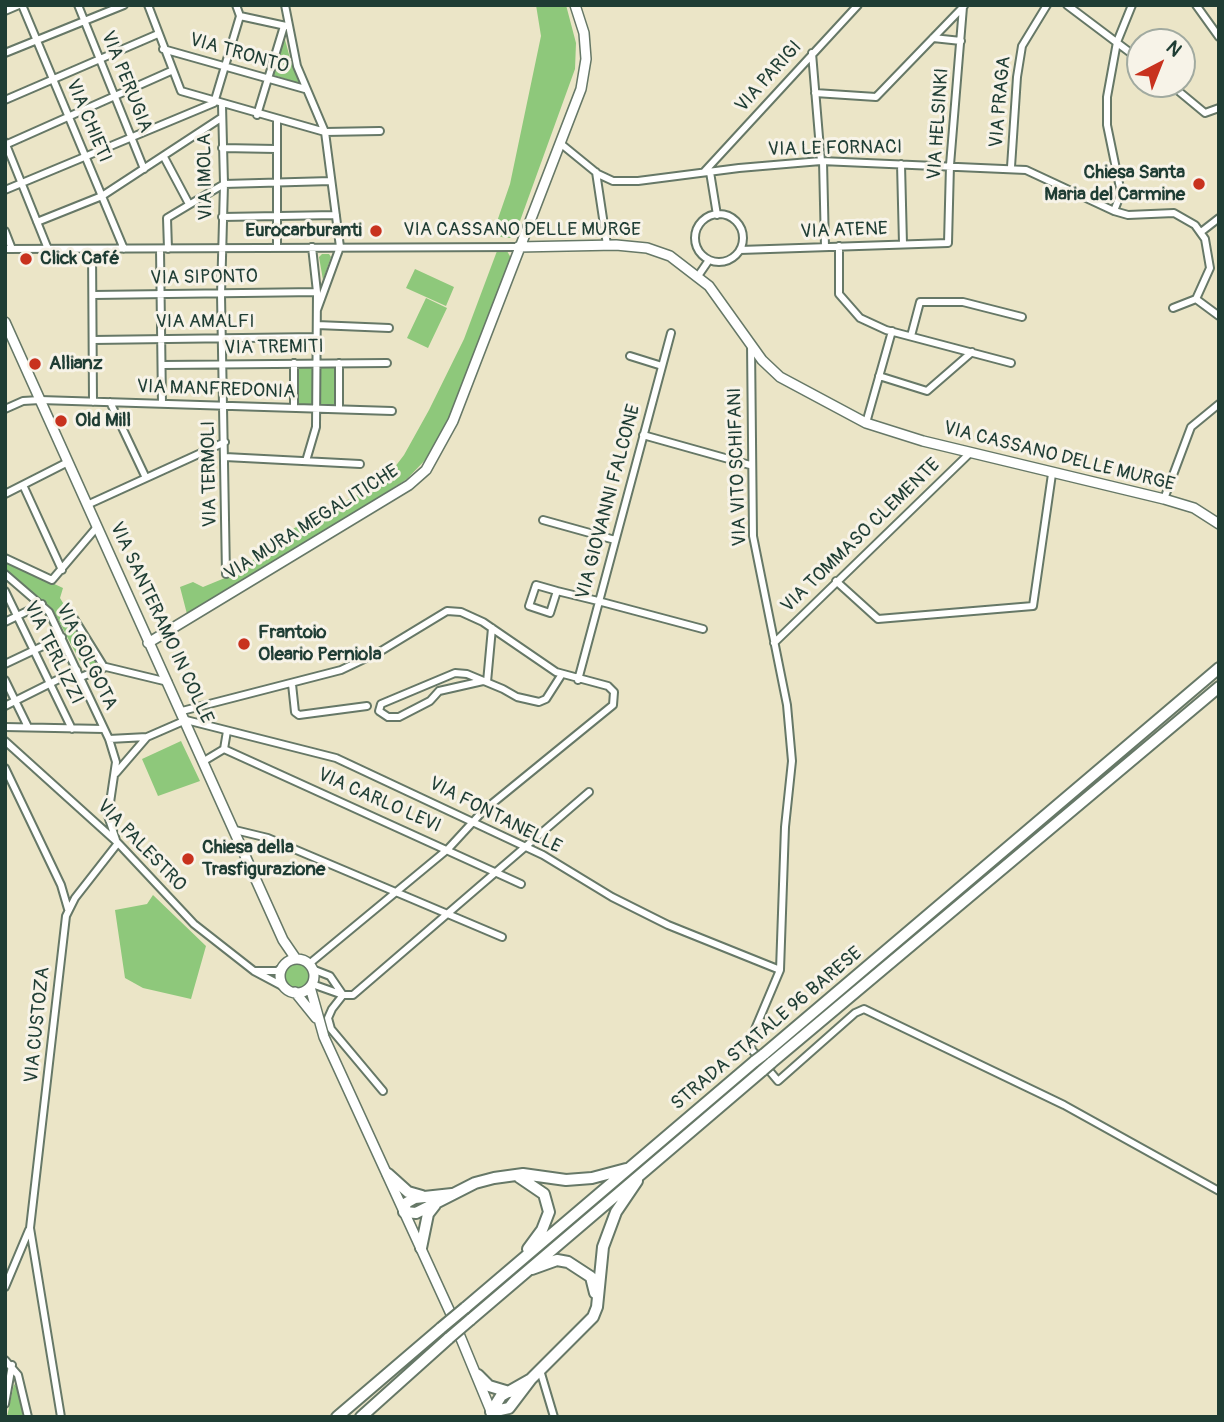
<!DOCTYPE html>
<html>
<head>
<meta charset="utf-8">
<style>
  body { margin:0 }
  #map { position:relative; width:1224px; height:1422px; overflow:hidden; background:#ebe5c7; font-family:Pangolin,sans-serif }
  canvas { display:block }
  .frame { position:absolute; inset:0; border:7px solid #1f3d34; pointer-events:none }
  .north { position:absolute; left:1126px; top:28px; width:70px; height:70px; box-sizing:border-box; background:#f7f3e8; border:2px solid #a1aaa0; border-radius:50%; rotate:42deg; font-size:19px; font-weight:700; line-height:28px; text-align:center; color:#1f3d34 }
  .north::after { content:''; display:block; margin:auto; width:24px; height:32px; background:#c8321e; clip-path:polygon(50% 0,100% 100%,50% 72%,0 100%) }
</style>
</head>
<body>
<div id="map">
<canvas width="1224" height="1422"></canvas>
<div class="frame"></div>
<div class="north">N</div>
</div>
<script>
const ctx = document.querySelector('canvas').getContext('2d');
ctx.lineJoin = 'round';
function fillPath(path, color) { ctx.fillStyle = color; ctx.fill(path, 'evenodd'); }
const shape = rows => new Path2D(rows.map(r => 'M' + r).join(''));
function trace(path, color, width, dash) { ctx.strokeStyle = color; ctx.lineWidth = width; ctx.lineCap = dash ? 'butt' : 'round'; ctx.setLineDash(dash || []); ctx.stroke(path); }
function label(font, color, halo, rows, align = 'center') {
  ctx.font = font + ' Pangolin,sans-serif'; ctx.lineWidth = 6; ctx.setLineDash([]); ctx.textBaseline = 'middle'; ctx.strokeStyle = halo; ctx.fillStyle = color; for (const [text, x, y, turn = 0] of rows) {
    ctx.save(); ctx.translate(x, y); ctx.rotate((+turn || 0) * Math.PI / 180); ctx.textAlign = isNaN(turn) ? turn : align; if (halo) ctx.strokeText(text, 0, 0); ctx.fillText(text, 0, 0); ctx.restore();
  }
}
fillPath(shape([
  [536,5,566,5,576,43,575,69,516,232,510,238,492,236,510,184,541,36],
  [284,36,290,58,299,83,273,75],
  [497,251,507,251,511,258,452,411,428,457,407,479,382,495,187,614,180,587,193,582,203,587,237,573,285,533,385,480,404,455,429,410,464,339],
  [322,254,329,254,331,257,323,280,319,257],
  [415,269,454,287,446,306,406,288],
  [426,298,447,308,428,348,407,338],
  [321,366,335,367,335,405,321,405],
  [299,367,312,367,312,404,299,404],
  [5,561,63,588,60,598,99,663,83,667,53,610,5,570],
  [181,741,200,781,158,796,142,759],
  [153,895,206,946,191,999,143,988,125,978,115,910,147,904],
  '285 976a12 12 0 1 1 24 0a12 12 0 1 1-24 0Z',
  [14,1384,17,1387,23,1417,7,1417]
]), '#8ec87b');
const street = shape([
  [22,5,124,249],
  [78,5,144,169],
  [148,5,181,91,325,132,380,131],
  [285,5,297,66,325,132,340,247,317,310],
  [1067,5,1140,60],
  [1196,5,1219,37],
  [5,11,19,5],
  [240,16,286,26],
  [933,38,961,41],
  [163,49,305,89],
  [5,53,124,5],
  [812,53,821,161],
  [1170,84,1205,113,1219,108],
  [815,93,876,97,964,6],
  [5,100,158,34],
  [222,105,224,184,221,295,226,574],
  [257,115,284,26],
  [277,119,277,248],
  [5,142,48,249],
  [560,143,598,174,613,181,638,181,739,168,821,161,1026,170,1114,211,1128,215,1174,213,1195,225,1205,239,1210,268,1196,299,1173,308],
  [5,145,171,71],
  [222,148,276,149],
  [164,157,189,204],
  [823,161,825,247],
  [901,164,903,244],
  [1011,167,1017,77,1022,46,1047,5],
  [596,172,607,245],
  [704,172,858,5],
  [710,172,717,215],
  [5,190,214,103,240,16,236,5],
  [1114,211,1121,193,1107,125,1107,97,1117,42,1132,5],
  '695 238a24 24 0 1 1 48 0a24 24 0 1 1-48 0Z',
  [222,217,336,215],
  [37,222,102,196,221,118],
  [5,231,12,249],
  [1201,232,1219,218],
  [839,246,839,294,860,318,886,330,1011,363],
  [5,249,518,247],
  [92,249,93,402],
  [160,249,162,404],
  [168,249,167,218,224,184,331,181],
  [740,250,948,243,950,165,963,7],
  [698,276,709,260],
  [93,295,317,292],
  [1196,299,1219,316],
  [317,325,389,328],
  [911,336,920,302,963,302,1022,317],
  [93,340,317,337],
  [751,344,753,536,787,705,792,761,785,827,780,970,750,1041,752,1050,778,1081,855,1013,864,1009,1064,1105,1219,1191],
  [630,356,662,366],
  [162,365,387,363],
  [879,376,927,391,972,352],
  [110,402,146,478],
  [294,408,294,363],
  [5,409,23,401,40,400,392,411],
  [339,409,339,363],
  [866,423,892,331],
  [643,435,750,465],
  [225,457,360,464],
  [306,461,316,427,317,292,312,247],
  [23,485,62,570],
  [5,494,68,462],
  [1164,499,1191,427,1219,404],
  [87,505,225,442],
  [543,520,615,540],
  [5,558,52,580,97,527],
  [5,574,49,612,109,739,116,762,108,816,116,840],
  [836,581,878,619,1033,606,1052,474],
  [5,591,72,729],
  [557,591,550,613,529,606,536,585,557,591,598,601,703,629],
  [73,617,104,667],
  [5,622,42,604],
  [774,643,970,453],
  [5,664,62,637],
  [81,677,106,667,168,682],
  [5,680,28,727],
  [578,680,671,333],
  [483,681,439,691,430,701,399,717,388,717,379,711,381,704,455,673,467,674,503,689,517,697,539,702,546,699,562,674],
  [487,682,492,628],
  [292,684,295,712,299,715,367,706],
  [5,706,77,670],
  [182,711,341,670,381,651,447,611,461,612,483,622,556,672,608,686,614,692,613,705,483,811,448,849,309,964],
  [5,727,104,729],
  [109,739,147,737],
  [5,741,118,843,194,924,254,971,286,988],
  [224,749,521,884],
  [204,761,224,749,227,731],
  [5,768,61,885,68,909],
  [116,773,147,737,186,720,336,758,543,855,612,897,668,925,780,970],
  [235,830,268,838,502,937],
  [255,971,277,971,283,967],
  [312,984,343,995,330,976,312,969],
  [383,1091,331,1029,328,1018,332,1009,343,995,353,995,589,792],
  [5,1287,29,1230],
  [5,1360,18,1375,28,1417],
  [540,1370,554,1417],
  [5,1404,12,1365],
  [61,1417,30,1228,66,916,75,898,118,843]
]);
const secondary = shape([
  [518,247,616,245,647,248,670,256,709,286,762,360,780,377,866,423,923,441,1164,499,1194,508,1219,524],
  [5,322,283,940,296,959],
  [148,643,409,485,426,470,453,421,581,89,586,59,584,33,575,5],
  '280 976a17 17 0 1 1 34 0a17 17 0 1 1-34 0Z',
  [310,987,324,1037,450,1312,493,1416],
  [295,992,316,1018]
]);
const highway = shape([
  [763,1055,1219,668],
  [771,1063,1219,687],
  [388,1174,408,1192,422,1196],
  [519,1177,544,1194,549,1212,542,1230,528,1249],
  [452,1194,415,1198,406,1203,404,1212,416,1213,475,1183,494,1178,523,1174,566,1180,592,1178,626,1169],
  [421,1248,428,1214,435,1205],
  [532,1269,557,1260,568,1262,591,1277,595,1293],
  [465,1308,755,1061],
  [470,1320,763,1070],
  [478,1375,489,1386,509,1392],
  [531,1379,509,1408,491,1412,501,1396,531,1379,593,1317,597,1307,603,1247,616,1212,637,1181],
  [337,1417,441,1328],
  [361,1417,449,1338]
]);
trace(street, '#667867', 10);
trace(secondary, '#667867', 12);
trace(highway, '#667867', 14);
trace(street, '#fff', 6);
trace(secondary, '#fff', 9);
trace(highway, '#fff', 10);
const highwayBridge = shape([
  [755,1061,763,1055],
  [763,1070,771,1063],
  [441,1328,465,1308],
  [449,1338,470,1320]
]);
trace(highwayBridge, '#667867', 14, []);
trace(highwayBridge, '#fff', 10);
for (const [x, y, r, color] of [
  [1199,184,7,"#c8321e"],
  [376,231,7,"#c8321e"],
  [26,259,7,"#c8321e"],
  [35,364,7,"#c8321e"],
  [61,421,7,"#c8321e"],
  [244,644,7,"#c8321e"],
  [188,859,7,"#c8321e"]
]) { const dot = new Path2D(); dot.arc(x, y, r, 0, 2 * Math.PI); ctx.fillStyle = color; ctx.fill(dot); trace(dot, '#f7f3e8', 2.5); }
label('19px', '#1f3d34', '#f7f3e8', [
  ["VIA TRONTO",239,54,16],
  ["VIA PARIGI",769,77,-48],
  ["VIA PERUGIA",126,82,68],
  ["VIA PRAGA",1001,102,-85],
  ["VIA CHIETI",88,121,67],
  ["VIA HELSINKI",939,124,-86],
  ["VIA LE FORNACI",835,149,-1],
  ["VIA IMOLA",206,177,-91],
  ["VIA CASSANO DELLE MURGE",522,230],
  ["VIA ATENE",844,231,-2],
  ["VIA SIPONTO",204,278,-1],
  ["VIA AMALFI",205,322],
  ["VIA TREMITI",274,348,-1],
  ["VIA MANFREDONIA",216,390,2],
  ["VIA CASSANO DELLE MURGE",1059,457,14],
  ["VIA VITO SCHIFANI",738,467,-92],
  ["VIA TERMOLI",210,474,-91],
  ["VIA GIOVANNI FALCONE",609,502,-75],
  ["VIA MURA MEGALITICHE",312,523,-32],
  ["VIA TOMMASO CLEMENTE",861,536,-44],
  ["VIA SANTERAMO IN COLLE",161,623,65],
  ["VIA TERLIZZI",53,653,64],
  ["VIA GOLGOTA",86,657,64],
  ["VIA CARLO LEVI",379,801,24],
  ["VIA FONTANELLE",495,816,27],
  ["VIA PALESTRO",141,846,46],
  ["VIA CUSTOZA",38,1025,-84],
  ["STRADA STATALE 96 BARESE",767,1029,-40]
]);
label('bold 19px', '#1f3d34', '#f7f3e8', [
  ["Chiesa Santa",1185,173,"right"],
  ["Maria del Carmine",1185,195,"right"],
  ["Eurocarburanti",362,231,"right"],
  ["Click Café",40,259],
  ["Allianz",49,364],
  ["Old Mill",75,421],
  ["Frantoio",258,633],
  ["Oleario Perniola",258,655],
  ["Chiesa della",202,848],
  ["Trasfigurazione",202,870]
], 'left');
</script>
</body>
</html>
